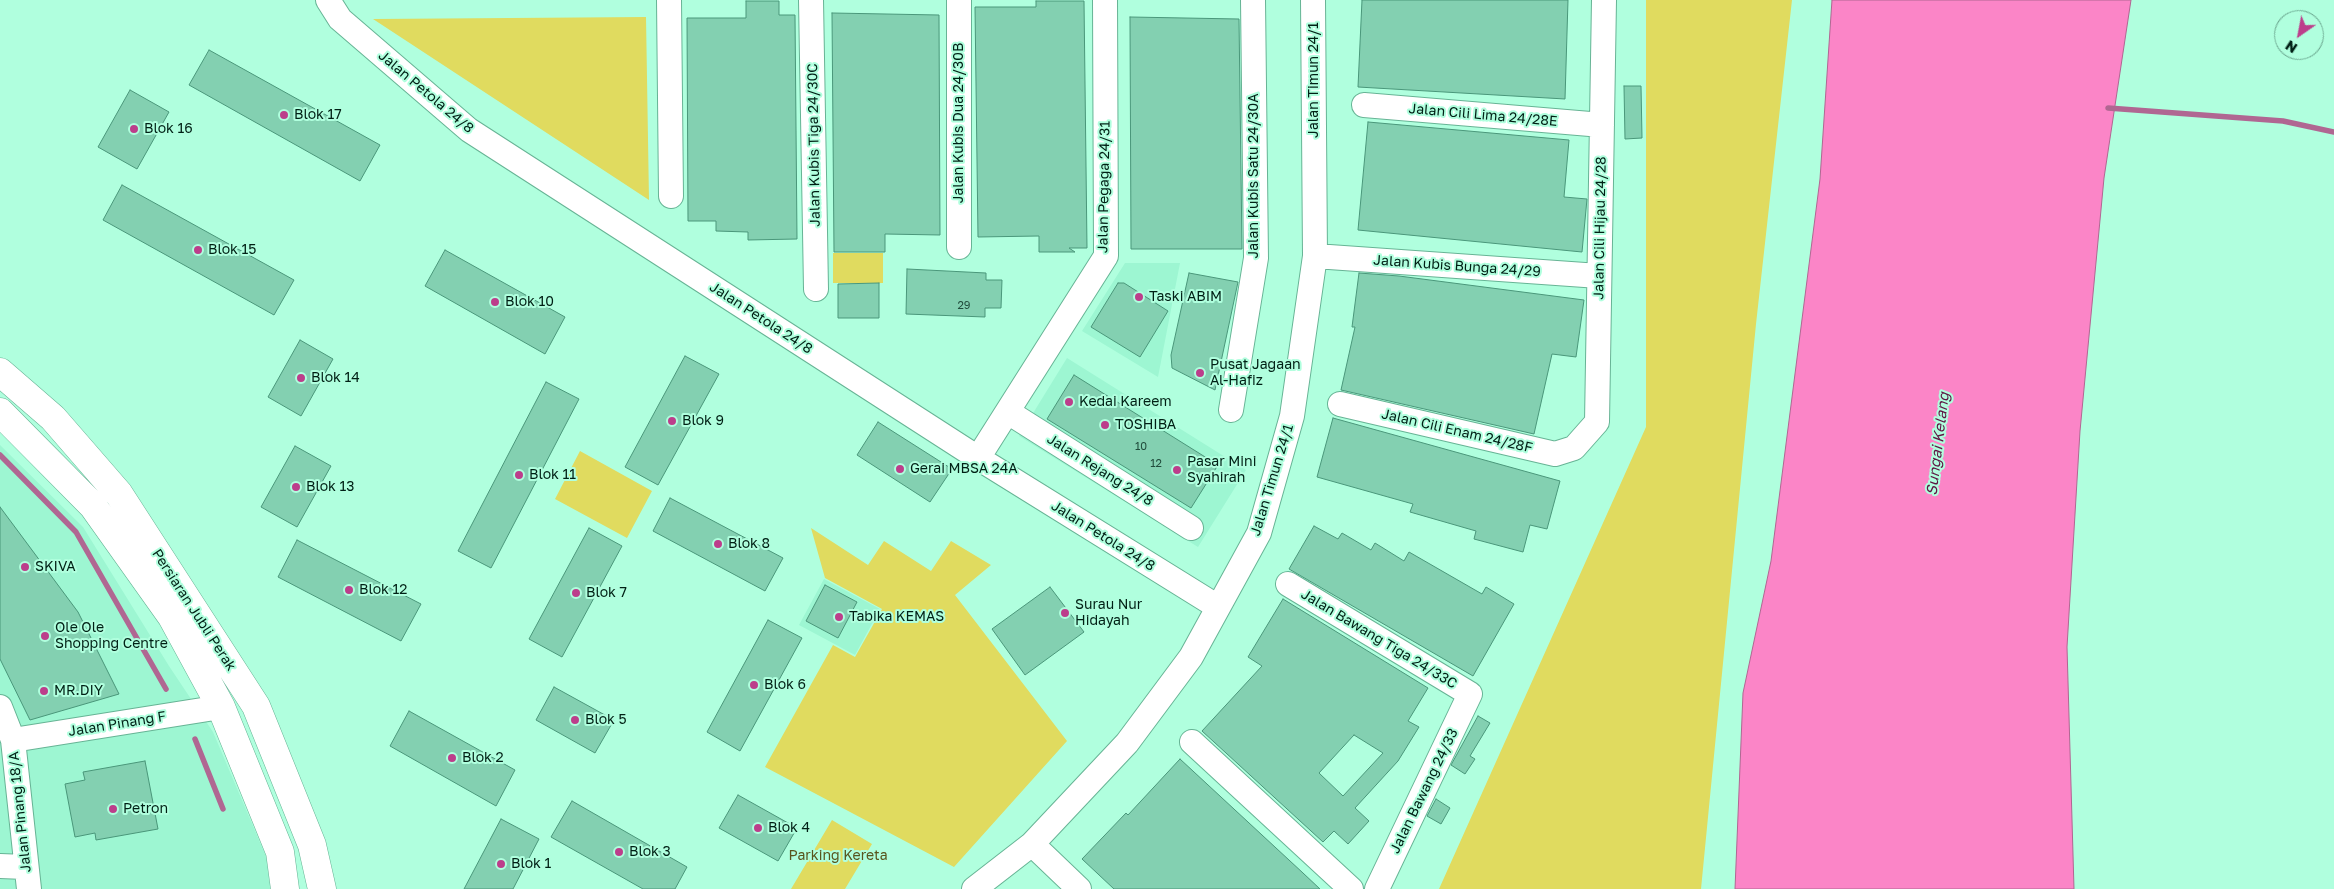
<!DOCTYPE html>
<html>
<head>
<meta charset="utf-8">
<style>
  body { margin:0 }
  #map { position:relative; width:2334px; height:889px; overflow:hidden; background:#b0ffde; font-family:"Golos Text",sans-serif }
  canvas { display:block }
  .north { position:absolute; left:2274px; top:10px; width:50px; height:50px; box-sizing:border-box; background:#b0ffde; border:1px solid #6aa68e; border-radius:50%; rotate:213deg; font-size:14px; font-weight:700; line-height:20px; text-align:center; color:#002015 }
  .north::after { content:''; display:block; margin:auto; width:18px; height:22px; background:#bc3e8b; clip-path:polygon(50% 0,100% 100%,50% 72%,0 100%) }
</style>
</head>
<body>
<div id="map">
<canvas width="2334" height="889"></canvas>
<div class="north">N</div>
</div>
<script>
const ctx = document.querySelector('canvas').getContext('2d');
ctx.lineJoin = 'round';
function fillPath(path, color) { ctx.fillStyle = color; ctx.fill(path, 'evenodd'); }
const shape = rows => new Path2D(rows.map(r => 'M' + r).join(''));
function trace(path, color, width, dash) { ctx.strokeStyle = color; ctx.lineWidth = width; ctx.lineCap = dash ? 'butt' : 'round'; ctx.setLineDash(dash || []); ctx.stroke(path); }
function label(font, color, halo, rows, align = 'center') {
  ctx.font = font + ' "Golos Text",sans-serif'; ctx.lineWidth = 4; ctx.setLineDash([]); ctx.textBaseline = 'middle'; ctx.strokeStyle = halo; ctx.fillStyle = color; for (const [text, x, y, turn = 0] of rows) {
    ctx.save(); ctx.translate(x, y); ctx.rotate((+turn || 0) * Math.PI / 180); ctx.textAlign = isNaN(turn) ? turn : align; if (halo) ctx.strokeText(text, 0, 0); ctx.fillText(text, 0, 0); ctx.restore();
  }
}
fillPath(shape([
  [1125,263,1180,263,1158,377,1082,331],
  [1067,358,1246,470,1198,547,1019,436],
  [0,445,83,527,169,666,213,732,270,866,273,889,0,889],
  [824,579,880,609,855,655,799,625]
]), '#9df6d2');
fillPath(shape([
  [1646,0,1792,0,1756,324,1701,889,1439,889,1646,427],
  [646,17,649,200,373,19],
  [833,253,883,253,883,283,833,283],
  [580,451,652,491,627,538,555,499],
  [811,528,868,565,884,541,931,571,951,541,991,565,955,595,1067,741,954,867,765,767,833,645,855,657,882,609,825,578],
  [832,820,872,844,845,889,791,889]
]), '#e0db5f');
const water = shape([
  [1832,0,2131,0,2104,178,2080,431,2067,647,2074,889,1735,889,1743,693,1771,561,1820,179,1832,0]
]);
fillPath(water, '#fb85c7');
trace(water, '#b06792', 1);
trace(shape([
  [2108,108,2283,121,2334,132],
  [0,455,76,532,166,689],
  [195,739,223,809]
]), '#b06792', 5.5);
const building = shape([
  [1362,0,1568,0,1565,99,1358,87,1362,0],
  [746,1,779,1,779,15,795,15,797,239,748,240,748,232,716,231,716,221,688,221,687,18,746,18,746,1],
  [1036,1,1084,1,1087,248,1069,248,1075,252,1039,252,1039,236,978,237,975,7,1036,7,1036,1],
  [832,13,939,15,940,235,885,234,885,252,834,252,832,13],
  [1130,17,1239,19,1242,249,1131,249,1130,17],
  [209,50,380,145,360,181,189,85,209,50],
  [1624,86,1641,86,1642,138,1625,139,1624,86],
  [130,90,169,112,137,169,98,147,130,90],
  [1368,122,1569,140,1564,197,1587,199,1582,252,1358,230,1368,122],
  [122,185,294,280,274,315,103,220,122,185],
  [445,250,565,317,545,354,425,286,445,250],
  [907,269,986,273,986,280,1002,280,1001,308,985,308,985,317,906,314,907,269],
  [1189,273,1238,282,1215,390,1172,368,1171,355,1189,273],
  [1359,273,1399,276,1584,300,1576,357,1552,354,1534,434,1341,390,1355,327,1352,327,1359,273],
  [879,283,879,318,838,318,838,284,879,283],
  [1118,283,1124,283,1168,311,1140,357,1091,327,1118,283],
  [300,340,333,359,301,416,268,397,300,340],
  [685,356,719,374,658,485,625,467,685,356],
  [1074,375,1218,465,1191,508,1047,419,1074,375],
  [546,382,579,399,491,568,458,551,546,382],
  [1333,418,1560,481,1547,529,1530,525,1523,552,1474,539,1476,531,1410,512,1413,504,1317,477,1333,418],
  [878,422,952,469,930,502,857,455,878,422],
  [295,446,331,466,297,527,261,507,295,446],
  [670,498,783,558,765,591,653,531,670,498],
  [0,507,78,612,119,694,30,720,0,659,0,507],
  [1314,526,1338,539,1342,533,1371,550,1375,543,1404,561,1409,552,1482,594,1486,587,1514,604,1473,676,1289,569,1314,526],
  [589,528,622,546,562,657,529,639,589,528],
  [297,540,421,604,401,641,278,577,297,540],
  [825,585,857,602,838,638,806,621,825,585],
  [1050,587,1084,632,1025,675,992,629,1050,587],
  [1283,599,1428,688,1408,721,1419,727,1398,761,1355,808,1369,821,1348,844,1334,831,1323,842,1202,731,1262,666,1248,657,1283,599],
  [1354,735,1383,753,1343,796,1319,773,1354,735],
  [768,620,802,638,740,751,707,732,768,620],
  [554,687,614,720,595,753,536,720,554,687],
  [409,711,515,770,496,806,390,746,409,711],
  [1478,716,1490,723,1470,756,1475,759,1465,774,1451,765,1478,716],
  [1180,759,1303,873,1320,889,1114,889,1082,859,1126,813,1128,815,1180,759],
  [145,761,158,829,96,840,95,833,75,837,65,784,85,780,83,772,145,761],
  [738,795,797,828,778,861,719,828,738,795],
  [1436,799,1450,808,1441,824,1427,816,1436,799],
  [572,801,687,867,675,889,643,889,551,837,572,801],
  [501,819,539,839,513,889,464,889,501,819]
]);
fillPath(building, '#83d0b1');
trace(building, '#4a977a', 1);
const minor = shape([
  [328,0,340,19,469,130,978,458,1218,607],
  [669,0,671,196],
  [811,0,816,289],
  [1364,105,1602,125],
  [959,247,959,0],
  [1315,256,1599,276],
  [1340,404,1555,454,1574,448,1597,422,1604,0],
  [1231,410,1256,258,1253,0],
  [1008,412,1191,528],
  [978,458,1106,256,1105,0],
  [1288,584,1470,694,1377,889],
  [0,707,13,740,29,889],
  [13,740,221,707],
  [1192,742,1351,889],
  [1032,844,1079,889],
  [0,866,25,867],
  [974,889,1032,844,1127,743,1191,657,1259,533,1292,416,1315,256,1313,0]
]);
const major = shape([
  [0,372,53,418,119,494,256,706,312,845,322,889],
  [0,412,93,506,172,617,221,707,280,852,285,889]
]);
trace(minor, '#67b495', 26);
trace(major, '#67b495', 29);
trace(minor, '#fff', 24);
trace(major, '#fff', 28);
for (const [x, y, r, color] of [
  [284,115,5,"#bc3e8b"],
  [134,129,5,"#bc3e8b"],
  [198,250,5,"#bc3e8b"],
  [1139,297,5,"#bc3e8b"],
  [495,302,5,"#bc3e8b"],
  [1200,373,5,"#bc3e8b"],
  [301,378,5,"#bc3e8b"],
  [1069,402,5,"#bc3e8b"],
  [672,421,5,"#bc3e8b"],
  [1105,425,5,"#bc3e8b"],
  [900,469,5,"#bc3e8b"],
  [1177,470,5,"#bc3e8b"],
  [519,475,5,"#bc3e8b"],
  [296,487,5,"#bc3e8b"],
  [718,544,5,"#bc3e8b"],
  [25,567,5,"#bc3e8b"],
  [349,590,5,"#bc3e8b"],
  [576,593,5,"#bc3e8b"],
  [1065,613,5,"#bc3e8b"],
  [839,617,5,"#bc3e8b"],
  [45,636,5,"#bc3e8b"],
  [754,685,5,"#bc3e8b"],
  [44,691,5,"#bc3e8b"],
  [575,720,5,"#bc3e8b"],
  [452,758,5,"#bc3e8b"],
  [113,809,5,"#bc3e8b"],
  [758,828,5,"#bc3e8b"],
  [619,852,5,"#bc3e8b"],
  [501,864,5,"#bc3e8b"]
]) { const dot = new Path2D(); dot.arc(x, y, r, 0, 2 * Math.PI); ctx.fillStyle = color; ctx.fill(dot); trace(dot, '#b0ffde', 2); }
label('11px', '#214c3c', null, [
  ["29",964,306],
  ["10",1141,447],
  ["12",1156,464]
]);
label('14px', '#002015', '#b0ffde', [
  ["Jalan Timun 24/1",1314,80,-90],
  ["Jalan Petola 24/8",426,92,40],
  ["Jalan Cili Lima 24/28E",1483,115,5],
  ["Jalan Kubis Dua 24/30B",959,123,-90],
  ["Jalan Kubis Tiga 24/30C",814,145,-91],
  ["Jalan Kubis Satu 24/30A",1254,176,-90],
  ["Jalan Pegaga 24/31",1104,187,-89],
  ["Jalan Cili Hijau 24/28",1600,228,-89],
  ["Jalan Kubis Bunga 24/29",1457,266,4],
  ["Jalan Petola 24/8",761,318,33],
  ["Jalan Cili Enam 24/28F",1457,431,13],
  ["Jalan Rejang 24/8",1100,470,32],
  ["Jalan Timun 24/1",1272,480,-73],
  ["Jalan Petola 24/8",1103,536,32],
  ["Persiaran Jubli Perak",194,610,57],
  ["Jalan Bawang Tiga 24/33C",1379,639,31],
  ["Jalan Pinang F",117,724,-9],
  ["Jalan Bawang 24/33",1424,791,-64],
  ["Jalan Pinang 18/A",20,812,-96]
]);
label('14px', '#002015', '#b0ffde', [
  ["Blok 17",294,115],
  ["Blok 16",144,129],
  ["Blok 15",208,250],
  ["Taski ABIM",1149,297],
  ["Blok 10",505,302],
  ["Pusat Jagaan",1210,365],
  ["Al-Hafiz",1210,381],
  ["Blok 14",311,378],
  ["Kedai Kareem",1079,402],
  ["Blok 9",682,421],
  ["TOSHIBA",1115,425],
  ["Pasar Mini",1187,462],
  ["Syahirah",1187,478],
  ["Gerai MBSA 24A",910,469],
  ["Blok 11",529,475],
  ["Blok 13",306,487],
  ["Blok 8",728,544],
  ["SKIVA",35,567],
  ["Blok 12",359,590],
  ["Blok 7",586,593],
  ["Surau Nur",1075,605],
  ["Hidayah",1075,621],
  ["Tabika KEMAS",849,617],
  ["Ole Ole",55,628],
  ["Shopping Centre",55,644],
  ["Blok 6",764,685],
  ["MR.DIY",54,691],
  ["Blok 5",585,720],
  ["Blok 2",462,758],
  ["Petron",123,809],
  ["Blok 4",768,828],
  ["Blok 3",629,852],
  ["Blok 1",511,864]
], 'left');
label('14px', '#58551d', '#b0ffde', [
  ["Parking Kereta",838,856]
]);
label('italic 15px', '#5e1643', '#b0ffde', [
  ["Sungai Kelang",1938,444,-83]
]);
</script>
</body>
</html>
